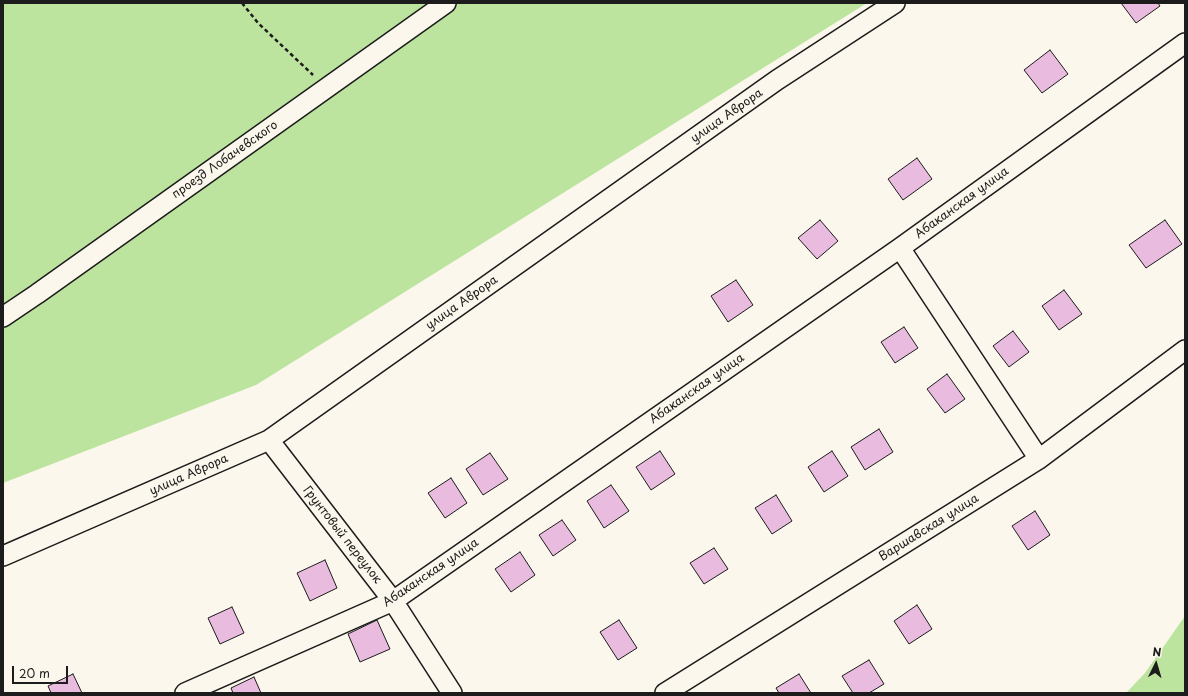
<!DOCTYPE html>
<html>
<head>
<meta charset="utf-8">
<style>
  body { margin:0 }
  #map { position:relative; width:1188px; height:696px; overflow:hidden; background:#fbf7ec; font-family:"Playpen Sans",sans-serif }
  canvas { display:block }
  .frame { position:absolute; inset:0; border:4px solid #1c1c1c; pointer-events:none }
  .north { position:absolute; left:1136px; top:644px; width:40px; height:40px; -webkit-text-stroke:3px #fbf7ec; paint-order:stroke; rotate:5deg; font-size:11px; font-weight:700; line-height:16px; text-align:center; color:#1c1c1c }
  .north::after { content:''; display:block; margin:auto; width:14px; height:18px; background:#1c1c1c; clip-path:polygon(50% 0,100% 100%,50% 72%,0 100%) }
  .scale { position:absolute; left:12px; top:666px; width:56px; height:18px; box-sizing:border-box; border:2px solid #1c1c1c; border-top:0; padding-left:5px; font-size:12px; line-height:14px; white-space:nowrap; color:#1c1c1c; -webkit-text-stroke:3px #fbf7ec; paint-order:stroke }
</style>
</head>
<body>
<div id="map">
<canvas width="1188" height="696"></canvas>
<div class="frame"></div>
<div class="north">N</div>
<div class="scale">20 m</div>
</div>
<script>
const ctx = document.querySelector('canvas').getContext('2d');
ctx.lineJoin = 'round';
function fillPath(path, color) { ctx.fillStyle = color; ctx.fill(path, 'evenodd'); }
const shape = rows => new Path2D(rows.map(r => 'M' + r).join(''));
function trace(path, color, width, dash) { ctx.strokeStyle = color; ctx.lineWidth = width; ctx.lineCap = dash ? 'butt' : 'round'; ctx.setLineDash(dash || []); ctx.stroke(path); }
function label(font, color, halo, rows, align = 'center') {
  ctx.font = font + ' "Playpen Sans",sans-serif'; ctx.lineWidth = 3; ctx.setLineDash([]); ctx.textBaseline = 'middle'; ctx.strokeStyle = halo; ctx.fillStyle = color; for (const [text, x, y, turn = 0] of rows) {
    ctx.save(); ctx.translate(x, y); ctx.rotate((+turn || 0) * Math.PI / 180); ctx.textAlign = isNaN(turn) ? turn : align; if (halo) ctx.strokeText(text, 0, 0); ctx.fillText(text, 0, 0); ctx.restore();
  }
}
fillPath(shape([
  [3,3,867,3,256,385,3,483],
  [1185,616,1185,693,1126,693,1145,673]
]), '#bde49f');
const building = shape([
  [1121,3,1158,3,1160,6,1136,23,1121,3],
  [1050,50,1068,74,1042,93,1024,70,1050,50],
  [917,158,932,179,903,200,888,179,917,158],
  [820,220,838,241,817,259,798,238,820,220],
  [1165,220,1182,244,1146,268,1129,245,1165,220],
  [736,280,753,305,728,322,711,296,736,280],
  [1064,290,1082,314,1059,330,1042,306,1064,290],
  [904,327,918,348,895,363,881,342,904,327],
  [1013,331,1029,352,1009,367,993,346,1013,331],
  [947,374,965,399,945,413,927,389,947,374],
  [879,429,893,452,865,470,851,447,879,429],
  [660,451,675,474,651,490,636,467,660,451],
  [832,451,848,476,824,492,808,467,832,451],
  [490,453,508,479,483,495,466,469,490,453],
  [451,478,467,503,445,518,428,493,451,478],
  [611,485,629,511,604,528,587,501,611,485],
  [776,495,792,521,772,534,755,508,776,495],
  [1035,511,1050,535,1028,550,1012,526,1035,511],
  [562,520,576,540,553,556,539,535,562,520],
  [714,548,728,569,704,584,690,563,714,548],
  [520,552,535,575,511,592,495,569,520,552],
  [325,560,337,588,310,601,297,573,325,560],
  [917,605,932,629,909,644,894,621,917,605],
  [232,607,244,633,220,644,208,618,232,607],
  [377,620,390,649,360,662,348,634,377,620],
  [619,620,637,648,618,660,600,632,619,620],
  [869,660,884,684,869,693,853,693,842,676,869,660],
  [73,674,82,693,51,693,48,686,73,674],
  [799,674,811,693,779,693,776,688,799,674],
  [254,677,261,693,233,693,231,688,254,677]
]);
fillPath(building, '#e9bbde');
trace(building, '#1c1c1c', 1);
const minor = shape([
  [900,248,1039,459],
  [3,317,37,294,446,3],
  [269,440,393,601,452,693],
  [3,556,269,440,777,80,895,3],
  [185,693,393,601,900,248,1185,43],
  [665,693,1039,459,1185,350]
]);
trace(minor, '#1c1c1c', 22);
trace(shape([
  [242,3,258,23,313,75]
]), '#1c1c1c', 2.5, [4, 3]);
trace(minor, '#fbf7ec', 19);
label('12px', '#1c1c1c', '#fbf7ec', [
  ["улица Аврора",727,116,-35],
  ["проезд Лобачевского",225,160,-35],
  ["Абаканская улица",962,203,-36],
  ["улица Аврора",462,303,-35],
  ["Абаканская улица",697,389,-35],
  ["улица Аврора",189,475,-24],
  ["Варшавская улица",929,528,-32],
  ["Грунтовый переулок",342,535,52],
  ["Абаканская улица",431,573,-34]
]);
</script>
</body>
</html>
